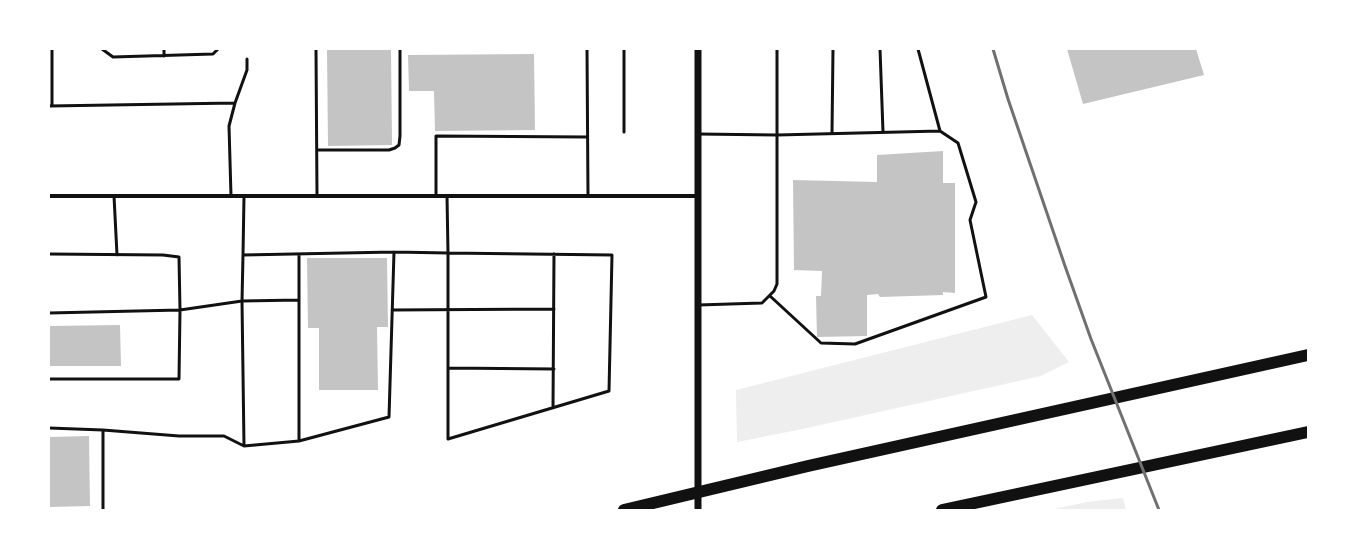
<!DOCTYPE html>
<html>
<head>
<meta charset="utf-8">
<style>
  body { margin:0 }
  #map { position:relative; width:1357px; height:559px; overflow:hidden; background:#fff; font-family:Karla,sans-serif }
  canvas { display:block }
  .frame { position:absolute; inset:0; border:50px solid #fff; pointer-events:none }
</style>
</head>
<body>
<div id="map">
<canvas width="1357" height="559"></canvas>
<div class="frame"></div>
</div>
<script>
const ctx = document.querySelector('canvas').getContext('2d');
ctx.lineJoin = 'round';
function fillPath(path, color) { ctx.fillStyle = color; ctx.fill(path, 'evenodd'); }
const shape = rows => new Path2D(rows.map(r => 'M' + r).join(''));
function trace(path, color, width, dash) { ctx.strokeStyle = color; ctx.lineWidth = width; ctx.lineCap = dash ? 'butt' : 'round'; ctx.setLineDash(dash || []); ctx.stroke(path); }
fillPath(shape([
  [1032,315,1069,362,1041,376,807,428,737,442,736,390],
  [1123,498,1126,510,1049,510,1087,502]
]), '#eee');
fillPath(shape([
  [327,49,391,49,392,145,328,146],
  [1067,49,1196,49,1204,75,1083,104],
  [534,54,535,130,435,131,434,91,409,91,408,55],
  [943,151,943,183,955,183,955,293,943,292,943,295,880,297,878,294,867,295,867,336,817,337,816,296,821,296,822,271,794,270,793,180,877,182,877,155],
  [307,258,387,258,388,327,377,327,378,390,319,390,319,328,308,328],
  [120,325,121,366,49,366,49,326],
  [89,436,90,506,49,507,49,437]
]), '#c4c4c4');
trace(shape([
  [52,49,52,106],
  [102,49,113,57,213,54,218,49],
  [164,49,164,56],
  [316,49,317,196],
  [587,49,588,196],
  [624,49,624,132],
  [880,49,883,132],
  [49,106,235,103],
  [832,133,833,49],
  [698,134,777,135,940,131],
  [317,150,389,150,395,148,399,145,400,136,400,49],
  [114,196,117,255],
  [231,196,229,126,235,103,247,70,247,59],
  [436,196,436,136,587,137],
  [448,253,612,255,609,391,448,439,448,253],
  [49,254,163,255,179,257,180,310,242,301,243,255,394,252,448,253,447,196],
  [299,254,299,441],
  [243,255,244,196],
  [770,296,821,343,855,344,986,297,970,220,976,202,958,143,940,131,918,49],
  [299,300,242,301,244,446,299,441,389,417,394,252],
  [698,305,762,303,774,291,777,284,777,49],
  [392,310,554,309],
  [49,313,180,310,179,379,49,379],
  [448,368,554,369],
  [553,408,554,254],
  [49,428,103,430,179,436,224,436,244,446],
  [103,430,103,510]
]), '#111', 3);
trace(shape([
  [49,196,698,196]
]), '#111', 4);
trace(shape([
  [698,510,698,49]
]), '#111', 7);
trace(shape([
  [624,510,808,466,1308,355],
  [942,510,1308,432]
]), '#111', 12);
trace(shape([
  [993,49,1008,99,1065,266,1091,339,1159,510]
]), '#707070', 3);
</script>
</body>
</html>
